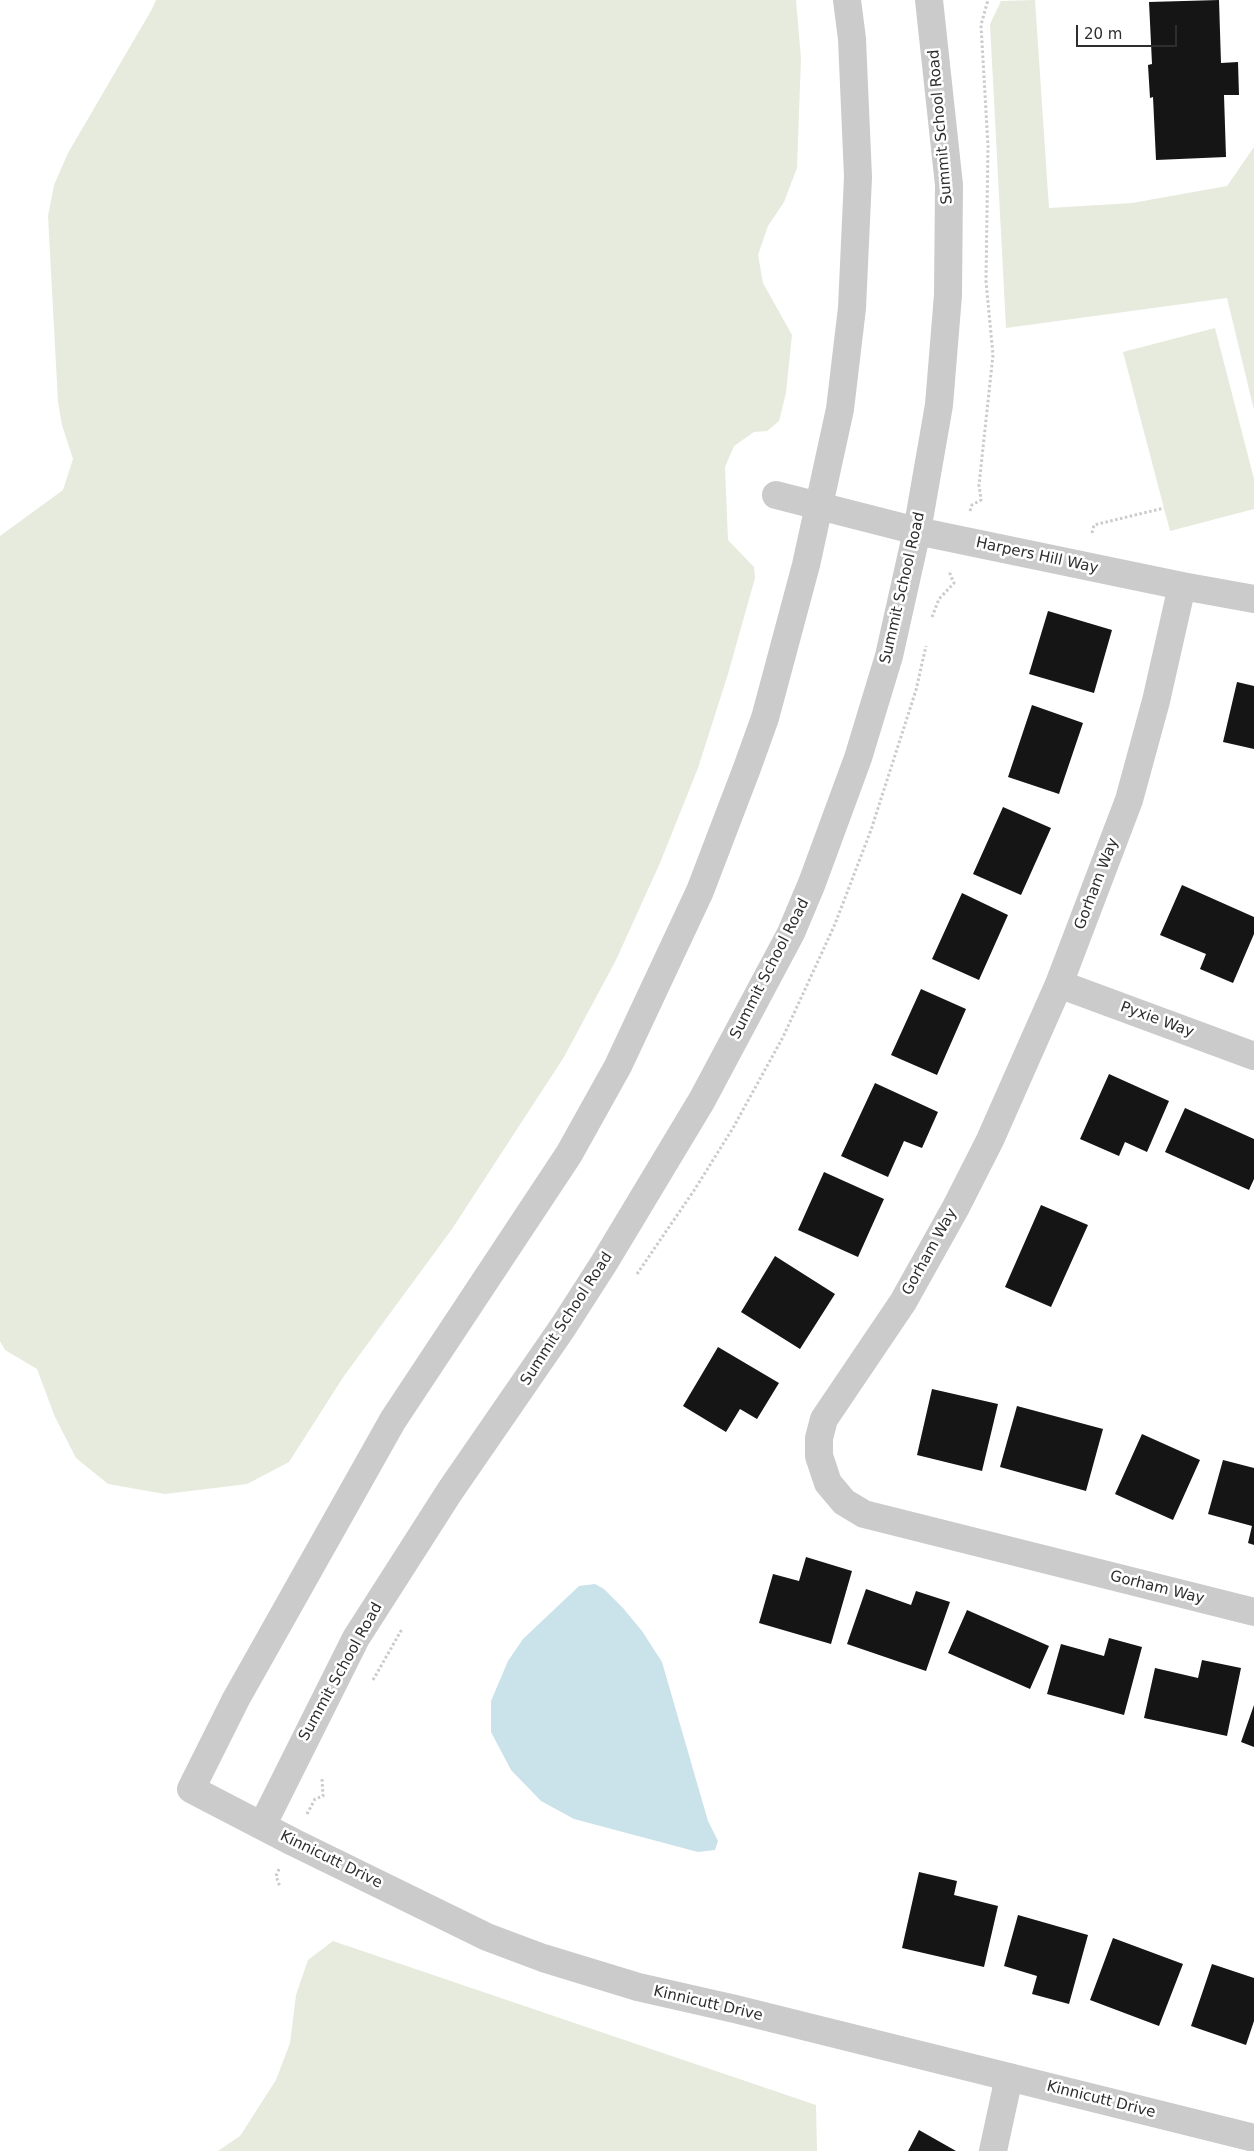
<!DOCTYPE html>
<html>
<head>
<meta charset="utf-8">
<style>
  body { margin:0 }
  #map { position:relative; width:1254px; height:2151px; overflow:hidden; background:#fff; font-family:"DejaVu Sans",sans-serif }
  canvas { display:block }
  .scale { position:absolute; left:1076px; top:25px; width:101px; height:22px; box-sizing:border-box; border:2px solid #2e2e2e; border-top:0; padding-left:6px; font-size:15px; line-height:18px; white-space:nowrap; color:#2e2e2e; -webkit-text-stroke:4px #fff; paint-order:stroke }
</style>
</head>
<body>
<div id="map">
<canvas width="1254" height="2151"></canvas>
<div class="scale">20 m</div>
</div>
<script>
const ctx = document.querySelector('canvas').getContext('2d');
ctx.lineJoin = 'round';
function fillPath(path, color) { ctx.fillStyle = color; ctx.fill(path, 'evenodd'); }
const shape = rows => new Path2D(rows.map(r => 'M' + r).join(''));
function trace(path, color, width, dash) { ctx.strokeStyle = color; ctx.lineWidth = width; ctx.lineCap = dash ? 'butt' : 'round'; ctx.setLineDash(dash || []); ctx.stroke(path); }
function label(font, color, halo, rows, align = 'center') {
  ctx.font = font + ' "DejaVu Sans",sans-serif'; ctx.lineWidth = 5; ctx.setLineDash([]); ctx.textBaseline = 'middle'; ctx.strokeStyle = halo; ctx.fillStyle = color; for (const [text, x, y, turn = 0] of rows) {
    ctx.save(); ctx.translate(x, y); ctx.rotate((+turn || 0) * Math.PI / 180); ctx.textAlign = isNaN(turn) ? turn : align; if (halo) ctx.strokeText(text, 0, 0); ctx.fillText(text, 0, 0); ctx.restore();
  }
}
fillPath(shape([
  [156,0,796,0,801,58,797,168,784,202,768,226,758,255,763,283,792,335,786,393,779,421,767,431,754,432,734,446,725,467,728,540,754,567,755,578,728,674,698,768,660,863,616,960,564,1057,452,1229,344,1376,289,1462,247,1484,165,1494,108,1484,76,1458,55,1417,37,1369,5,1350,0,1341,0,536,63,490,73,459,62,425,58,402,48,216,54,185,68,153,152,9],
  [1035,0,1049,208,1132,203,1227,186,1254,147,1254,410,1227,298,1006,328,990,24,1001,1],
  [1215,328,1254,479,1254,509,1170,531,1123,352],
  [333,1941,816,2105,817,2151,218,2151,240,2136,276,2080,290,2043,296,1995,308,1960]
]), '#e6ebdd');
fillPath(shape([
  [595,1584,604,1589,623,1608,642,1631,662,1662,708,1821,718,1841,715,1850,698,1852,574,1819,541,1801,511,1770,491,1732,491,1701,508,1661,523,1639,579,1586]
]), '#cae2ea');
fillPath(shape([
  [1219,0,1221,63,1238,62,1239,95,1224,95,1226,157,1156,160,1153,97,1150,98,1148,65,1152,64,1149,2],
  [1048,611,1112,630,1094,693,1029,674],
  [1237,682,1254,686,1254,749,1223,742],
  [1032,705,1083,723,1059,794,1008,777],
  [1003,807,1051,828,1021,895,973,874],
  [1182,885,1254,917,1254,934,1233,983,1200,969,1206,954,1160,935],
  [962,893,1008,915,979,980,932,959],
  [921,989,966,1009,937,1075,891,1055],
  [1109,1074,1169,1101,1147,1152,1125,1142,1119,1156,1080,1139],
  [875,1083,938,1112,922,1148,904,1141,888,1177,841,1156],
  [1185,1108,1254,1139,1254,1179,1249,1190,1165,1152],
  [824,1172,884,1199,858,1257,798,1230],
  [1041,1205,1088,1225,1051,1307,1005,1287],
  [775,1256,835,1294,800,1349,741,1312],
  [718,1347,779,1383,757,1419,740,1409,726,1432,683,1406],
  [932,1389,998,1404,982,1471,917,1455],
  [1017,1406,1103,1429,1086,1491,1000,1467],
  [1142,1434,1200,1460,1173,1520,1115,1494],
  [1223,1460,1254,1468,1254,1545,1248,1543,1252,1526,1208,1514],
  [806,1557,852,1571,831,1644,759,1623,773,1574,799,1581],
  [866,1589,911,1605,916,1591,950,1602,926,1671,847,1644],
  [967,1610,1049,1646,1030,1689,948,1653],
  [1109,1638,1142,1647,1124,1715,1047,1694,1061,1644,1104,1656],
  [1202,1660,1241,1668,1227,1736,1144,1718,1155,1668,1198,1678],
  [1254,1705,1254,1747,1241,1742],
  [919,1872,957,1881,954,1895,998,1906,984,1967,902,1948],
  [1018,1915,1088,1935,1069,2004,1032,1994,1037,1976,1004,1966],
  [1113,1938,1183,1964,1159,2026,1090,2000],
  [1212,1964,1254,1978,1254,2021,1246,2045,1191,2026],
  [919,2130,956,2151,908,2151]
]), '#151515');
trace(shape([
  [970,511,972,505,981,500,979,485,993,355,986,281,988,146,981,25,988,0],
  [1092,533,1094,525,1164,508],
  [932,617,939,599,954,583,950,574,951,570],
  [637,1274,695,1189,733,1128,783,1037,819,959,835,924,871,830,916,690,926,646],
  [373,1680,402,1629],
  [307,1814,315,1799,323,1796,322,1779],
  [279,1869,276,1876,280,1887]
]), '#cbcbcb', 3, [2.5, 2.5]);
trace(shape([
  [847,0,852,39,858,177,852,308,840,409,806,565,765,718,747,768,700,891,618,1066,569,1154,393,1420,236,1699,191,1789,293,1842,487,1937,543,1958,638,1987,735,2009,1254,2138],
  [776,495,917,531,1182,586,1254,599],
  [1182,586,1156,701,1129,800,1059,984,990,1140,956,1207,903,1302,824,1419,819,1438,819,1456,828,1483,844,1502,864,1514,1254,1612],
  [1059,984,1254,1056],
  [262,1826,356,1638,450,1491,563,1327,604,1263,702,1100,791,933,812,883,858,758,889,656,917,531,939,405,948,295,949,185,929,0],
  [993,2151,1009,2077]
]), '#cbcbcb', 28);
label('15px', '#2e2e2e', '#fff', [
  ["Summit School Road",941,127,-95],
  ["Harpers Hill Way",1037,556,12],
  ["Summit School Road",903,588,-77],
  ["Gorham Way",1097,884,-69],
  ["Summit School Road",770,969,-63],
  ["Pyxie Way",1157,1020,20],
  ["Gorham Way",930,1252,-61],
  ["Summit School Road",567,1319,-57],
  ["Gorham Way",1157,1588,14],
  ["Summit School Road",341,1672,-61],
  ["Kinnicutt Drive",331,1860,26],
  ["Kinnicutt Drive",708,2004,13],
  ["Kinnicutt Drive",1101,2100,14]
]);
</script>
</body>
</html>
